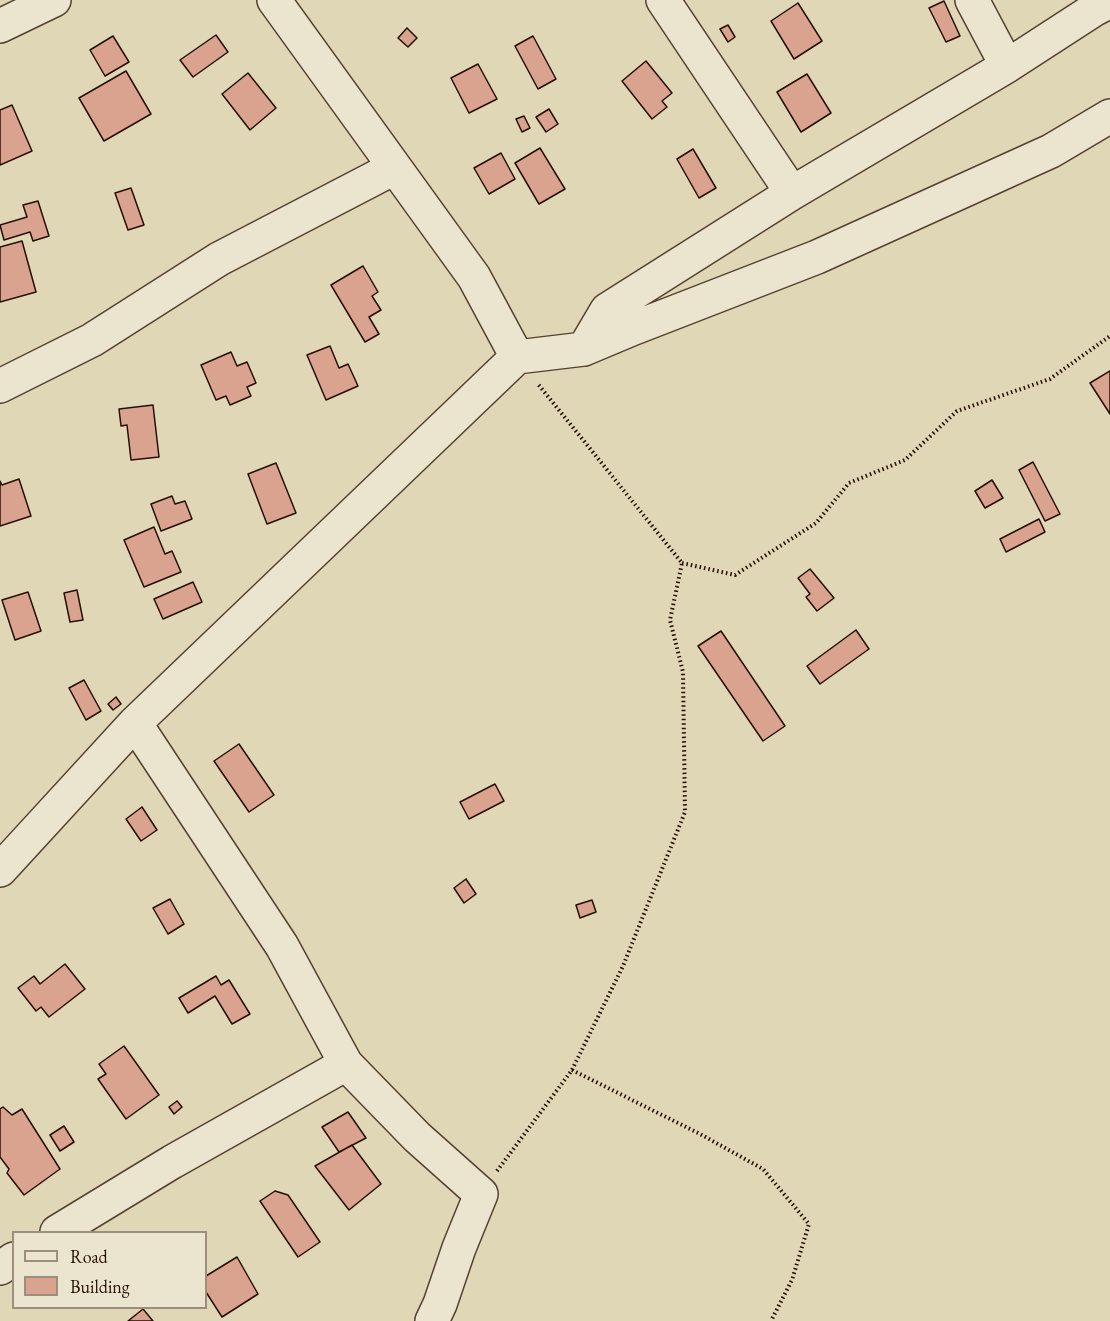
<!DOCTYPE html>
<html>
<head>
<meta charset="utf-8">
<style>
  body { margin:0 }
  #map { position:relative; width:1110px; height:1321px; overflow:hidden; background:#e0d7b7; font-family:"EB Garamond",serif }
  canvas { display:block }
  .legend { position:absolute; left:12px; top:1231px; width:195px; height:78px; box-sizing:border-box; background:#ebe5d0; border:2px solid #9d8f7e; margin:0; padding:8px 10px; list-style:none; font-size:18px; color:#270f03 }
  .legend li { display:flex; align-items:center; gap:12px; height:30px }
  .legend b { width:30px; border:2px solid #9d8f7e }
</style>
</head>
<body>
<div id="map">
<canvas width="1110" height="1321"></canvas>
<ul class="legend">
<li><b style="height:8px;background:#ebe5d0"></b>Road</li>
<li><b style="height:16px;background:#d9a390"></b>Building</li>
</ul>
</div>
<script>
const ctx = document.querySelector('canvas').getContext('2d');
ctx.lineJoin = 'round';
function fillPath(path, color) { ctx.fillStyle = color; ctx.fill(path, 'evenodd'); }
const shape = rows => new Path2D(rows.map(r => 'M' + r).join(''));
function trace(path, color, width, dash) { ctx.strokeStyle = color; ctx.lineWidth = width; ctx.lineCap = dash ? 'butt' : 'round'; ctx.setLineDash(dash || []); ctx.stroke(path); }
const building = shape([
  [944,1,960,36,946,42,929,8,944,1],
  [798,3,822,41,794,59,771,21,798,3],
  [728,25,735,37,728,42,720,29,728,25],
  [407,28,417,38,408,47,398,38,407,28],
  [216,35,228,52,193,77,180,60,216,35],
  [113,36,129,62,105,76,90,50,113,36],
  [533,36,556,79,538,89,515,46,533,36],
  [646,61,672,93,662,101,667,107,652,119,622,81,646,61],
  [478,64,497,99,469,113,451,78,478,64],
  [126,71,151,114,104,141,79,98,126,71],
  [248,73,276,108,250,130,222,94,248,73],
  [807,74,831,113,801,132,777,92,807,74],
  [12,105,32,151,0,165,0,110,12,105],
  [549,109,558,124,546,132,536,117,549,109],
  [524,116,530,128,522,132,516,119,524,116],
  [540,148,565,189,539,204,515,163,540,148],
  [693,149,716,188,699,198,677,159,693,149],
  [501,153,515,179,489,194,474,168,501,153],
  [131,188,144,225,128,230,115,193,131,188],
  [38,201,49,236,33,241,30,232,4,240,0,225,27,217,23,205,38,201],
  [22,241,36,292,0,302,0,247,22,241],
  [363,266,378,292,372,296,381,310,369,317,379,334,365,342,331,285,363,266],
  [330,346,339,368,348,364,358,386,326,400,307,355,330,346],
  [231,352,237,366,247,362,256,383,247,387,251,396,230,405,226,396,216,400,201,365,231,352],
  [1110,371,1110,414,1090,383,1110,371],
  [153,405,159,457,131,460,127,425,121,426,119,409,153,405],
  [1033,462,1060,514,1045,521,1019,470,1033,462],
  [276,463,296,513,267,524,248,474,276,463],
  [19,479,31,516,0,526,0,481,2,485,19,479],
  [992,480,1003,498,985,508,975,491,992,480],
  [172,496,175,504,185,501,192,519,161,531,151,504,172,496],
  [1039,519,1045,532,1006,552,1000,539,1039,519],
  [154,527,165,554,172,551,181,572,144,587,124,540,154,527],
  [810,569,834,598,817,611,806,597,810,594,798,578,810,569],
  [193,582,202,602,163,619,154,599,193,582],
  [77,590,83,620,70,622,64,593,77,590],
  [28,592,41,631,15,640,2,600,28,592],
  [856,630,869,649,820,684,807,666,856,630],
  [721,631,785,726,763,741,698,646,721,631],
  [84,680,101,711,86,720,69,688,84,680],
  [116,697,121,704,113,710,108,704,116,697],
  [239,744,274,795,249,812,214,761,239,744],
  [495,784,504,801,469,819,460,802,495,784],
  [142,807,157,830,141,841,126,819,142,807],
  [466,879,476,894,464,903,454,888,466,879],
  [170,899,184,924,168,934,153,908,170,899],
  [592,900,596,912,580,918,576,905,592,900],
  [65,964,85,989,49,1017,41,1007,36,1011,18,988,34,976,40,984,65,964],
  [216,976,221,985,229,980,250,1014,232,1024,215,996,188,1013,179,998,216,976],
  [124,1046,159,1095,126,1119,98,1079,106,1074,99,1064,124,1046],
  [177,1101,182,1107,174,1114,169,1107,177,1101],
  [3,1107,12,1115,22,1109,60,1169,24,1195,7,1173,9,1169,0,1157,0,1109,3,1107],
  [348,1112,366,1138,339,1152,322,1127,348,1112],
  [64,1126,74,1142,60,1151,50,1135,64,1126],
  [352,1145,381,1184,349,1210,315,1166,352,1145],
  [275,1191,288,1195,320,1242,298,1257,260,1201,275,1191],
  [237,1257,258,1294,222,1317,206,1292,206,1276,237,1257],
  [143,1309,153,1321,128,1321,143,1309]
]);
fillPath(building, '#d9a390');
trace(building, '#270f03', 1.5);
const minor = shape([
  [274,0,474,277,517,357],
  [663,0,792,193],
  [972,0,1007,66],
  [0,26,54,0],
  [584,349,607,310,792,193,1007,66,1095,9,1110,1],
  [0,386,92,340,219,259,394,168],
  [135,723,282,946,346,1064,417,1137,481,1194,459,1248,440,1304,432,1321],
  [0,870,135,723,517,357,584,349,634,328,817,257,1051,151,1110,116],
  [57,1232,172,1162,346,1064],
  [0,1268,14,1259]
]);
trace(minor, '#554130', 36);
trace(shape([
  [682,563,735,575,816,523,849,483,905,460,957,411,1050,379,1110,336],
  [572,1070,700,1134,763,1169,809,1224,792,1280,771,1321],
  [497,1171,572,1070,623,966,685,812,683,672,670,620,682,563,538,384]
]), '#270f03', 4, [1.5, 3]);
trace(minor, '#ebe5d0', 33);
</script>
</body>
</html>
